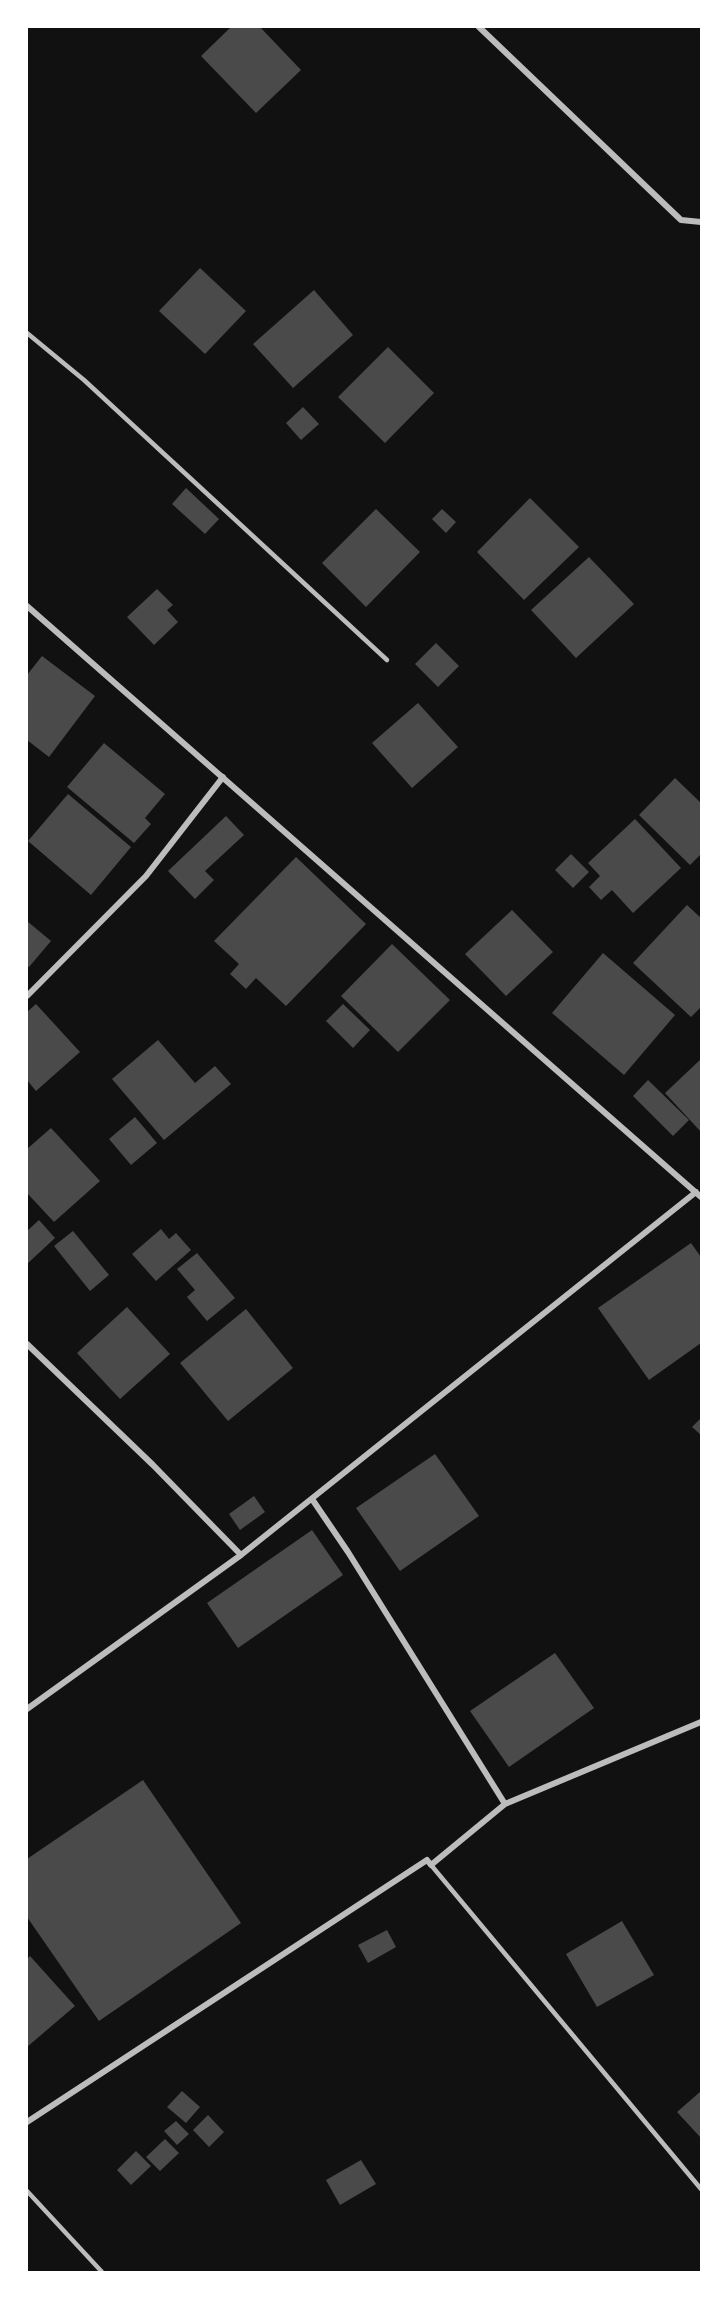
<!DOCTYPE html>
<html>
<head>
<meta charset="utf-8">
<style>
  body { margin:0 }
  #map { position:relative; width:728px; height:2299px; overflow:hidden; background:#111; font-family:Raleway,sans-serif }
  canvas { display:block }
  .frame { position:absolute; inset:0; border:28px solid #fff; pointer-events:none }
</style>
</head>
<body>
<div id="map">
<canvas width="728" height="2299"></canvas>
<div class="frame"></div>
</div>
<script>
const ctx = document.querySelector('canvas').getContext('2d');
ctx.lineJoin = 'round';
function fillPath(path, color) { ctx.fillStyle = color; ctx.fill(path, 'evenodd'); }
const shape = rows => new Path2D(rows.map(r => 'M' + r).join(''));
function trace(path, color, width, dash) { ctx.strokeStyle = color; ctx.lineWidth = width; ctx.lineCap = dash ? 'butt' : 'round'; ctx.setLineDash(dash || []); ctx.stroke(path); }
fillPath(shape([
  [231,27,260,27,301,70,256,113,201,56],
  [200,268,246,311,205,354,159,311],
  [314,290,353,335,293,388,253,344],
  [388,347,434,393,385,443,338,397],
  [303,407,319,424,301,440,286,423],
  [186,488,219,519,205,534,172,504],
  [530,498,579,547,524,600,477,552],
  [376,509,420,552,366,607,322,563],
  [442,509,456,522,446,533,432,519],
  [589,557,634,604,576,658,531,610],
  [157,589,173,605,167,610,178,622,154,645,127,617],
  [436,643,459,666,438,687,415,664],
  [42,656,95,696,49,757,27,740,27,675],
  [418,703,458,747,412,788,372,743],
  [104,743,165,794,145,818,151,824,134,843,67,787],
  [675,778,701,803,701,854,690,865,639,815],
  [68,794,131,847,91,895,28,841],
  [226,816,244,835,205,871,214,880,195,899,168,871],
  [635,819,681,868,633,913,612,890,601,900,589,887,600,876,588,863],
  [571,854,589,872,573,888,555,870],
  [296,857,366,924,286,1006,256,978,246,989,230,974,239,964,214,941],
  [687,905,701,918,701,1007,691,1017,633,963],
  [512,910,553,952,506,996,465,954],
  [27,921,51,941,29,967,27,965],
  [392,944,450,1000,398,1052,341,996],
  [603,953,675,1015,624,1075,552,1013],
  [36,1004,80,1052,36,1091,27,1080,27,1012],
  [343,1004,370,1030,353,1048,326,1021],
  [158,1040,195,1083,215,1066,231,1084,164,1140,112,1079],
  [701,1059,701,1132,665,1093],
  [648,1080,689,1120,673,1136,633,1096],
  [135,1117,157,1143,131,1165,109,1139],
  [51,1128,100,1181,54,1222,27,1193,27,1149],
  [39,1220,55,1238,27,1264,27,1231],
  [161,1229,169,1239,176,1233,191,1250,156,1281,132,1254],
  [73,1231,109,1275,90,1291,54,1246],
  [691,1243,701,1257,701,1343,649,1380,598,1308],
  [197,1253,235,1298,207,1321,187,1297,195,1290,177,1269],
  [127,1307,170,1354,120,1399,77,1353],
  [246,1309,293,1368,228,1421,180,1363],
  [701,1418,701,1435,692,1427],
  [435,1454,479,1516,400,1571,356,1508],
  [254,1496,265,1512,240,1530,229,1514],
  [312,1530,343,1575,238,1648,207,1603],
  [555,1653,594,1708,509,1767,470,1711],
  [143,1780,241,1923,99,2021,27,1917,27,1859],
  [622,1921,654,1975,597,2007,566,1954],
  [387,1930,396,1947,368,1963,358,1945],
  [30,1956,75,2006,27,2047,27,1959],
  [182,2091,200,2107,186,2123,167,2107],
  [701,2091,701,2138,677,2112],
  [208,2115,224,2132,209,2147,193,2130],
  [176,2121,189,2134,177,2145,164,2131],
  [165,2139,179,2153,160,2171,146,2157],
  [136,2151,151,2166,131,2185,117,2170],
  [361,2160,376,2184,340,2205,326,2180]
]), '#4a4a4a');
trace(shape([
  [27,333,84,380,387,660],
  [431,1865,701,2189],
  [27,2191,102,2272]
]), '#bcbcbc', 4.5);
trace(shape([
  [479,27,681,220,701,222],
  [27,606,701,1197],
  [27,996,146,876,223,777],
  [27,1344,153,1465,241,1555],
  [312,1499,348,1552,505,1804],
  [27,1709,241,1555,696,1192],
  [27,2122,427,1860,431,1865,505,1804,701,1722]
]), '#bcbcbc', 6);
</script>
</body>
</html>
